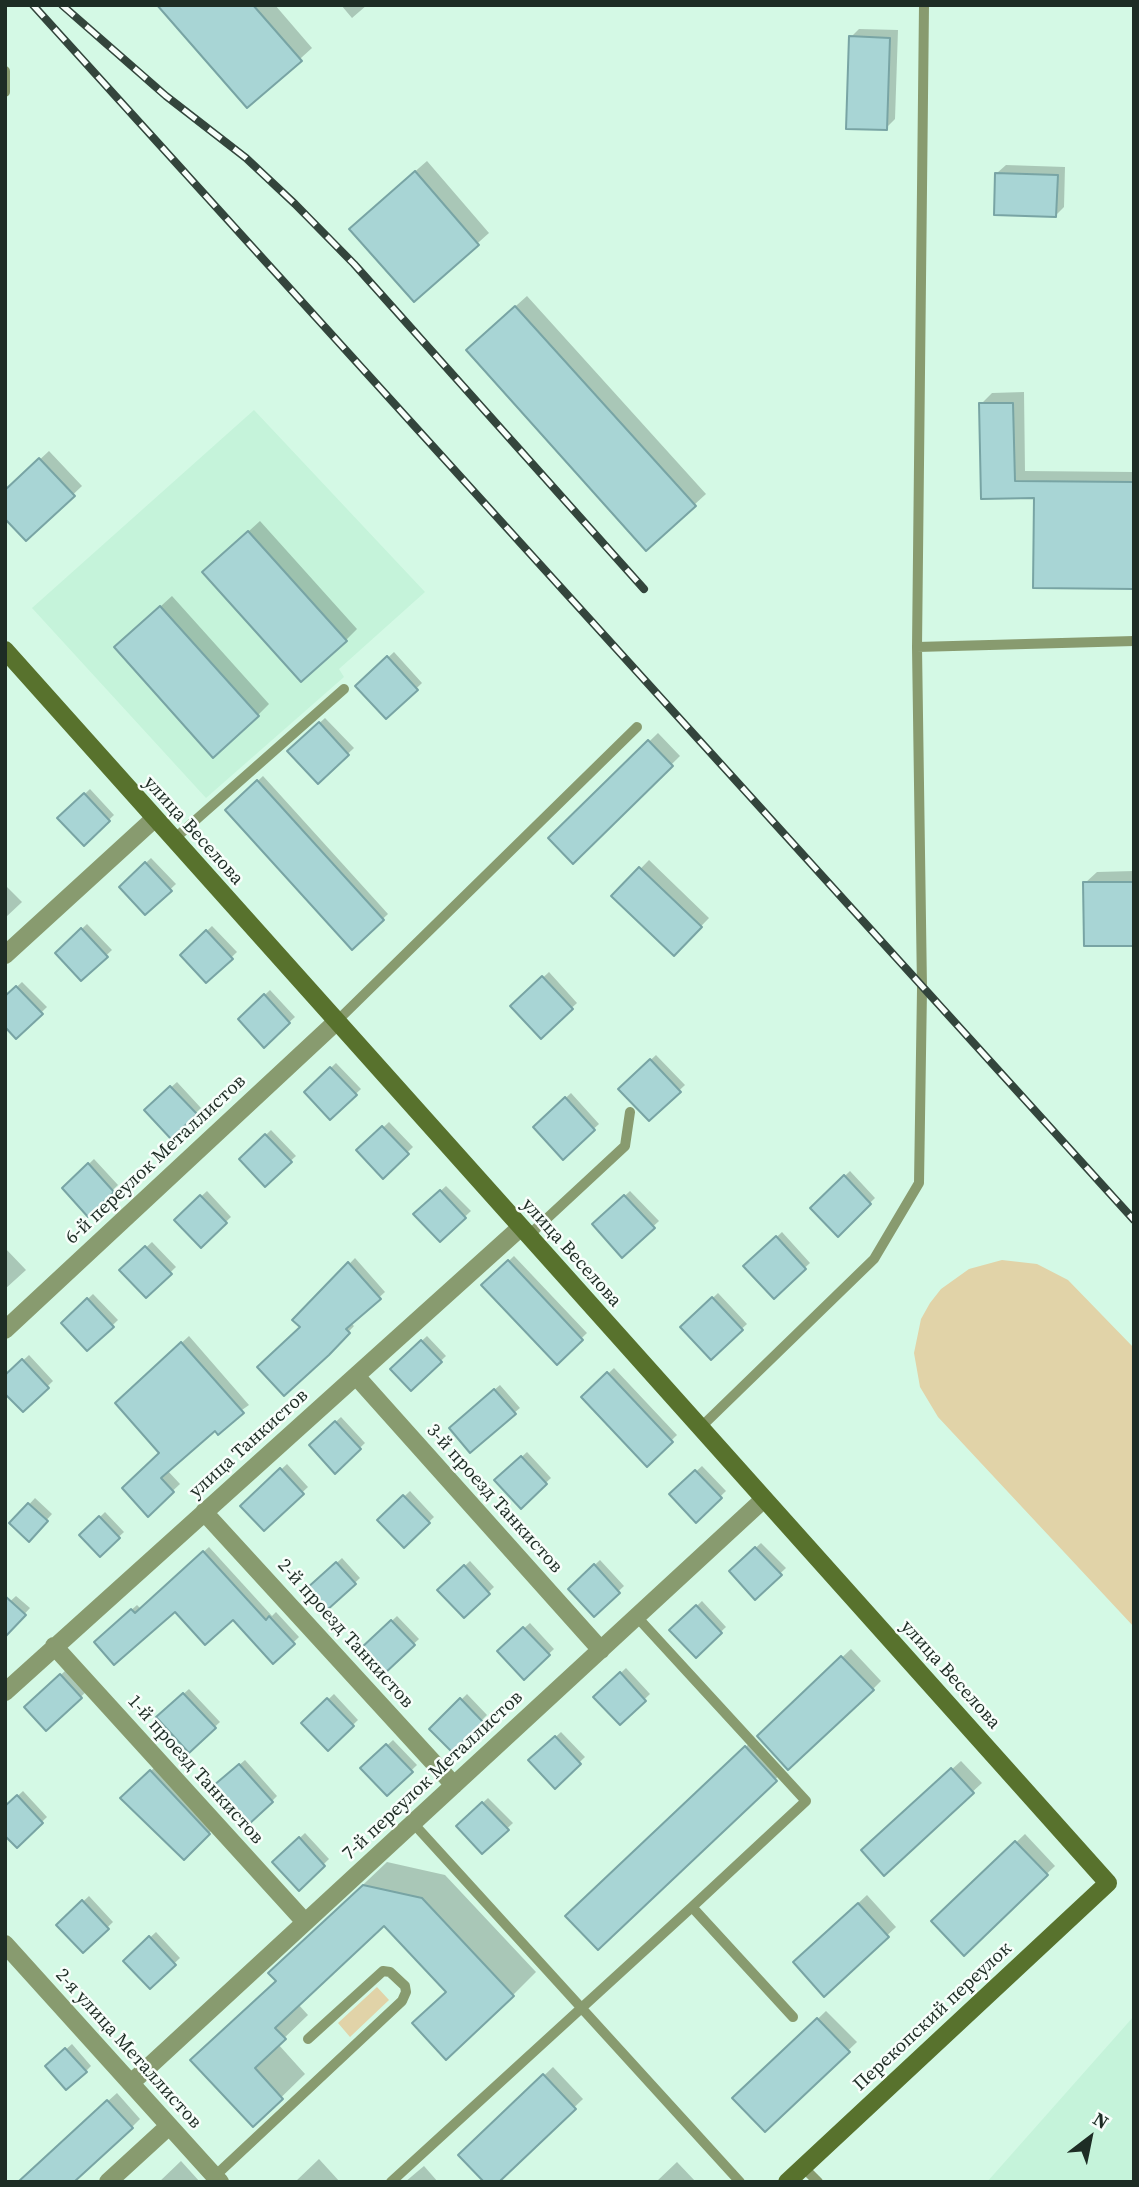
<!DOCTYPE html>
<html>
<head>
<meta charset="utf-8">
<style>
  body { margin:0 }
  #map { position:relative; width:1139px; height:2187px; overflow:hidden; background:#d4f9e5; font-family:"Source Serif 4",serif }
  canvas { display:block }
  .frame { position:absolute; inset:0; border:7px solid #1e2d25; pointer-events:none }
  .north { position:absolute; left:1055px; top:2103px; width:70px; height:70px; -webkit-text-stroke:5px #f7fefa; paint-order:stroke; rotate:32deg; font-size:19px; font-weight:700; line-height:28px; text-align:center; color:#1e2d25 }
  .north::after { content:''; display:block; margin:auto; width:24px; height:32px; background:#1e2d25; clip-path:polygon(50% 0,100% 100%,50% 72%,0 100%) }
</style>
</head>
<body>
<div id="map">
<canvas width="1139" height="2187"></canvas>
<div class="frame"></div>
<div class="north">N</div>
</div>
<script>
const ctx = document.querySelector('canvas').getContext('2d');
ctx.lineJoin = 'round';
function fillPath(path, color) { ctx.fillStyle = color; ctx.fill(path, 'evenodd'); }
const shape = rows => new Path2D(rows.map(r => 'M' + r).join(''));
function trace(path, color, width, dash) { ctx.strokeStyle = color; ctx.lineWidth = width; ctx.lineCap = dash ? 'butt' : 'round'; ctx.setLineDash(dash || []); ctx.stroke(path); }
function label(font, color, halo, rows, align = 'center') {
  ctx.font = font + ' "Source Serif 4",serif'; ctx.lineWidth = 5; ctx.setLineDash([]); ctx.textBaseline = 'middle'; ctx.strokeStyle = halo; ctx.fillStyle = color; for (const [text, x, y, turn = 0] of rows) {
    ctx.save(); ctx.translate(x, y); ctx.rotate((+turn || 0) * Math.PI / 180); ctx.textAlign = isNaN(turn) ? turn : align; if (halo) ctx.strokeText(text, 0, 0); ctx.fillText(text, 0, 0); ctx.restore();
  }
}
fillPath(shape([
  [254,410,425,592,339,669,344,677,206,798,32,608],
  [1134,2016,1134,2182,987,2182]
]), '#c5f3da');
fillPath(shape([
  [1002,1260,1037,1264,1068,1280,1134,1348,1134,1627,938,1417,920,1387,914,1353,921,1319,930,1303,941,1289,969,1269],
  [377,1987,389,2000,350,2037,338,2023]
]), '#e1d3a8');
fillPath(shape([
  [159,5,275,5,312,48,248,106],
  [341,5,367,5,352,18],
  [859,29,898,30,895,119,886,128,851,37],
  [427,161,489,233,414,300,363,217],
  [1006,165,1065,167,1064,207,1055,216,997,173],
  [527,296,706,494,694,505,479,339],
  [1024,392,1025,471,1134,472,1134,587,1035,496,983,497,981,404,992,393],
  [49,451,82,486,26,539,5,492],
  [260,521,357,629,346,640,216,561],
  [172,596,269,704,258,715,128,636],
  [394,652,422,683,386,717,358,686],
  [325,718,354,748,318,782,289,751],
  [658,733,680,756,573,862,550,838],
  [263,776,388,914,352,948,227,810],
  [90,789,114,815,84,844,60,818],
  [151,858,176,884,145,913,121,887],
  [649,860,709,918,674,954,614,896],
  [1134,871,1134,944,1085,883,1097,872],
  [5,885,22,902,5,918],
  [87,924,112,950,81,979,57,953],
  [212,926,237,952,207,981,182,955],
  [549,972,577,1003,541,1036,513,1006],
  [22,982,47,1007,17,1036,5,998],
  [270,990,295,1017,264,1045,240,1019],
  [656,1055,685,1085,649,1119,620,1089],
  [336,1063,361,1089,330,1118,306,1092],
  [177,1082,201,1108,171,1136,146,1110],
  [571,1093,599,1124,563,1157,535,1127],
  [389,1122,413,1147,383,1176,359,1151],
  [271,1130,296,1156,265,1184,241,1159],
  [94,1159,118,1185,88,1214,64,1188],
  [850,1171,875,1198,838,1234,812,1208],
  [446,1186,471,1211,440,1240,416,1214],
  [207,1191,231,1217,201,1245,176,1220],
  [630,1191,659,1221,622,1255,594,1225],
  [782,1232,810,1263,774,1296,746,1266],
  [152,1242,176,1267,146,1296,122,1270],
  [5,1248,26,1270,5,1289],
  [514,1256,587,1333,557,1362,484,1285],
  [355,1258,385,1292,351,1323,354,1326,328,1353,295,1320],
  [718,1293,747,1324,711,1357,683,1327],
  [93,1294,118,1320,88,1349,63,1323],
  [189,1336,249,1405,215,1429,167,1470,180,1484,148,1514,161,1453,124,1396],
  [427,1336,446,1356,411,1389,392,1369],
  [29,1355,53,1381,23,1410,5,1377],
  [614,1368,677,1435,647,1464,584,1397],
  [500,1385,520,1408,514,1413,456,1423],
  [341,1417,365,1443,335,1471,311,1445],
  [527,1452,551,1478,521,1506,497,1480],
  [287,1464,308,1487,264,1528,243,1506],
  [702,1466,726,1491,696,1520,672,1494],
  [410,1491,434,1517,404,1546,380,1520],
  [35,1498,52,1514,29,1539,12,1523],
  [105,1512,124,1532,100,1554,82,1535],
  [761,1543,786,1568,755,1597,731,1571],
  [209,1547,272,1616,276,1612,299,1637,273,1662,233,1618,175,1609,101,1637,137,1605,141,1609],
  [342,1558,360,1578,327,1609,309,1589],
  [600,1560,624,1586,594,1615,570,1589],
  [470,1561,494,1587,464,1616,440,1590],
  [16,1596,30,1608,5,1635,5,1606],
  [702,1601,726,1627,696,1655,672,1630],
  [397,1616,419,1639,383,1672,362,1650],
  [530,1623,554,1649,524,1677,499,1651],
  [851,1649,881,1681,873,1689,759,1736],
  [626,1668,650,1694,620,1723,596,1697],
  [66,1670,86,1692,46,1728,27,1707],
  [189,1689,220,1722,189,1751,158,1717],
  [334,1694,358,1720,328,1749,304,1723],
  [467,1694,487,1715,452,1750,432,1729],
  [561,1732,585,1757,555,1786,531,1760],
  [754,1739,784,1771,598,1948,567,1916],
  [393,1740,417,1765,387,1794,363,1768],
  [245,1760,277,1796,272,1801,221,1781],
  [961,1761,982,1783,884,1873,872,1842],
  [156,1766,214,1828,184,1858,123,1798],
  [23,1791,47,1817,17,1846,5,1808],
  [488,1798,513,1823,482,1852,458,1826],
  [305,1833,329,1859,299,1888,275,1862],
  [1025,1834,1055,1866,964,1953,933,1921],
  [387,1862,445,1875,536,1972,513,1995,448,1991,384,1923,298,2004,308,2015,278,2044,305,2074,253,2125,193,2060,277,1980,270,1973],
  [867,1895,896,1927,825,1994,804,1954],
  [89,1896,113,1922,83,1951,58,1925],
  [156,1932,180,1958,150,1986,125,1961],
  [826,2011,857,2042,765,2130,735,2098],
  [72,2044,91,2066,86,2071,53,2061],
  [553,2067,583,2099,496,2182,461,2155],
  [117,2093,140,2119,132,2127,70,2182,18,2182],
  [319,2159,340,2182,295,2182],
  [181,2161,200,2182,159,2182],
  [677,2162,696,2182,656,2182],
  [424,2166,438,2182,405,2182]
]), '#0003');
const building = shape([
  [157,5,253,5,302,61,247,108,157,5],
  [849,36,890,38,887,130,846,129,849,36],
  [415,171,479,245,414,302,349,229,415,171],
  [995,173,1058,175,1056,217,994,215,995,173],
  [515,306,696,506,646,551,466,350,515,306],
  [979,403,1013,403,1015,481,1134,482,1134,589,1033,588,1034,498,981,499,979,403],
  [39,458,75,496,26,541,5,519,5,490,39,458],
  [248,531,347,641,301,682,202,572,248,531],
  [160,606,259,716,213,758,114,647,160,606],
  [387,656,418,690,386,719,355,686,387,656],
  [319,722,349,755,318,784,287,751,319,722],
  [648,740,673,766,573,864,548,838,648,740],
  [257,780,384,920,352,950,225,810,257,780],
  [84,793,110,821,84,846,57,818,84,793],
  [145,862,172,891,145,915,119,887,145,862],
  [639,867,702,927,674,956,611,896,639,867],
  [1083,882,1134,882,1134,946,1084,946,1083,882],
  [81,928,108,957,81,981,55,953,81,928],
  [206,930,233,959,206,983,180,955,206,930],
  [542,976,573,1009,541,1039,510,1006,542,976],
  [16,986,43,1014,16,1039,5,1027,5,996,16,986],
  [264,994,290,1023,264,1048,238,1019,264,994],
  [650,1059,681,1092,649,1121,618,1089,650,1059],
  [330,1067,357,1095,330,1120,304,1092,330,1067],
  [170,1086,197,1114,171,1139,144,1110,170,1086],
  [565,1097,595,1130,563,1160,533,1127,565,1097],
  [382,1126,409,1154,383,1179,356,1150,382,1126],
  [265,1134,292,1162,265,1187,239,1159,265,1134],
  [88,1163,114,1192,88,1217,62,1188,88,1163],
  [844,1175,871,1204,838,1237,810,1208,844,1175],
  [440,1190,466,1218,440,1242,413,1214,440,1190],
  [200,1195,227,1223,201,1248,174,1220,200,1195],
  [624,1195,655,1228,622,1258,592,1224,624,1195],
  [776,1236,806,1269,774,1299,743,1266,776,1236],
  [145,1246,172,1274,146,1298,119,1270,145,1246],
  [508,1260,583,1340,557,1365,481,1285,508,1260],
  [348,1262,381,1299,346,1329,350,1333,329,1355,284,1396,257,1367,300,1327,292,1320,348,1262],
  [712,1297,743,1330,711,1360,680,1327,712,1297],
  [87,1298,114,1327,87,1351,61,1323,87,1298],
  [421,1340,442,1362,411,1391,390,1369,421,1340],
  [181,1342,244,1413,218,1435,215,1431,161,1478,174,1492,148,1517,122,1488,159,1453,115,1403,181,1342],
  [22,1359,49,1388,23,1412,5,1394,5,1375,22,1359],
  [607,1372,673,1442,647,1467,581,1397,607,1372],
  [494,1389,516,1414,470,1453,449,1428,494,1389],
  [335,1421,361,1449,335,1474,309,1445,335,1421],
  [521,1456,547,1484,521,1509,494,1480,521,1456],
  [280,1468,304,1494,264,1531,240,1506,280,1468],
  [695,1470,722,1498,696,1523,669,1494,695,1470],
  [403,1495,430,1523,404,1548,377,1520,403,1495],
  [28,1503,48,1521,29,1542,9,1523,28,1503],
  [99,1516,120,1538,100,1557,79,1535,99,1516],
  [755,1547,782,1575,755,1600,729,1571,755,1547],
  [203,1551,266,1620,269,1616,295,1644,273,1664,233,1620,205,1645,175,1612,114,1665,94,1642,131,1609,135,1613,203,1551],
  [336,1562,356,1584,326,1611,306,1589,336,1562],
  [594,1564,620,1593,594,1617,568,1589,594,1564],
  [464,1565,490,1594,464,1618,437,1590,464,1565],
  [5,1596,26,1615,5,1637,5,1596],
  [696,1605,722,1633,696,1658,669,1630,696,1605],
  [391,1620,415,1645,383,1675,360,1649,391,1620],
  [523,1627,550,1655,524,1680,497,1651,523,1627],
  [841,1656,874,1690,788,1770,757,1736,841,1656],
  [620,1672,646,1701,620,1725,593,1697,620,1672],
  [60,1674,82,1698,46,1731,24,1707,60,1674],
  [183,1693,216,1728,189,1753,156,1717,183,1693],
  [327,1698,354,1726,328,1751,301,1723,327,1698],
  [460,1698,483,1722,452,1752,429,1729,460,1698],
  [555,1736,581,1764,555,1789,528,1760,555,1736],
  [386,1744,413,1772,387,1796,360,1768,386,1744],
  [745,1746,777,1781,598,1950,565,1916,745,1746],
  [239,1764,273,1802,248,1825,213,1786,239,1764],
  [951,1768,974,1793,884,1876,861,1850,951,1768],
  [150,1770,210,1834,184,1860,120,1798,150,1770],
  [17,1795,43,1823,17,1848,5,1836,5,1806,17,1795],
  [482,1802,509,1830,482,1854,456,1826,482,1802],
  [299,1837,325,1866,299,1891,272,1862,299,1837],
  [1015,1841,1048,1875,964,1956,931,1921,1015,1841],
  [363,1885,422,1898,514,1996,446,2060,412,2023,446,1992,384,1926,275,2028,286,2039,255,2068,283,2099,253,2127,190,2060,276,1981,268,1973,363,1885],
  [82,1900,109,1929,83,1953,56,1925,82,1900],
  [858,1903,889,1937,824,1997,793,1962,858,1903],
  [149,1936,176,1965,150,1989,123,1961,149,1936],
  [817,2018,850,2052,765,2132,732,2098,817,2018],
  [65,2048,87,2072,66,2090,45,2066,65,2048],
  [543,2074,576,2109,499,2182,484,2182,458,2155,543,2074],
  [107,2100,133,2128,74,2182,18,2182,107,2100]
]);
fillPath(building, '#a8d5d5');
trace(building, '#78a4a4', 2);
trace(shape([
  [5,71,5,92],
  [917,647,1134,641],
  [173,840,344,689],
  [336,1022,637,727],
  [528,1236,625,1146,630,1112],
  [700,1428,874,1259,919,1183,922,989,917,647,924,5],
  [637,1617,806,1801,692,1907],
  [413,1823,740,2182],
  [803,2167,818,2182],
  [215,2176,402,2001,406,1992,405,1986,390,1972,383,1971,308,2039],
  [391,2182,692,1907,793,2017]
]), '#889b6f', 10);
trace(shape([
  [5,955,154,819],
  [5,1330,336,1022],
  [356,1376,601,1650],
  [204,1512,454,1785],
  [54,1646,305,1922],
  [5,1692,520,1228],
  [5,1944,220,2182],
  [131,2083,764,1499],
  [108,2182,169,2126]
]), '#889b6f', 18);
trace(shape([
  [5,650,1108,1883,787,2182]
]), '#58722d', 18);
const rail = shape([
  [33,5,1134,1220],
  [62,5,166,96,246,158,295,204,354,264,644,589]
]);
trace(rail, '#33453c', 8);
trace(rail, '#f7fefa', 5, [16]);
label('19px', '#1e2d25', '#f7fefa', [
  ["улица Веселова",193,831,48],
  ["6-й переулок Металлистов",156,1160,-43],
  ["улица Веселова",571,1253,48],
  ["улица Танкистов",249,1444,-42],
  ["3-й проезд Танкистов",494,1499,48],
  ["2-й проезд Танкистов",345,1634,48],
  ["улица Веселова",950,1675,48],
  ["1-й проезд Танкистов",195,1770,48],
  ["7-й переулок Металлистов",433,1776,-43],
  ["Перекопский переулок",933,2017,-43],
  ["2-я улица Металлистов",128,2049,48]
]);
</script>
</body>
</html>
